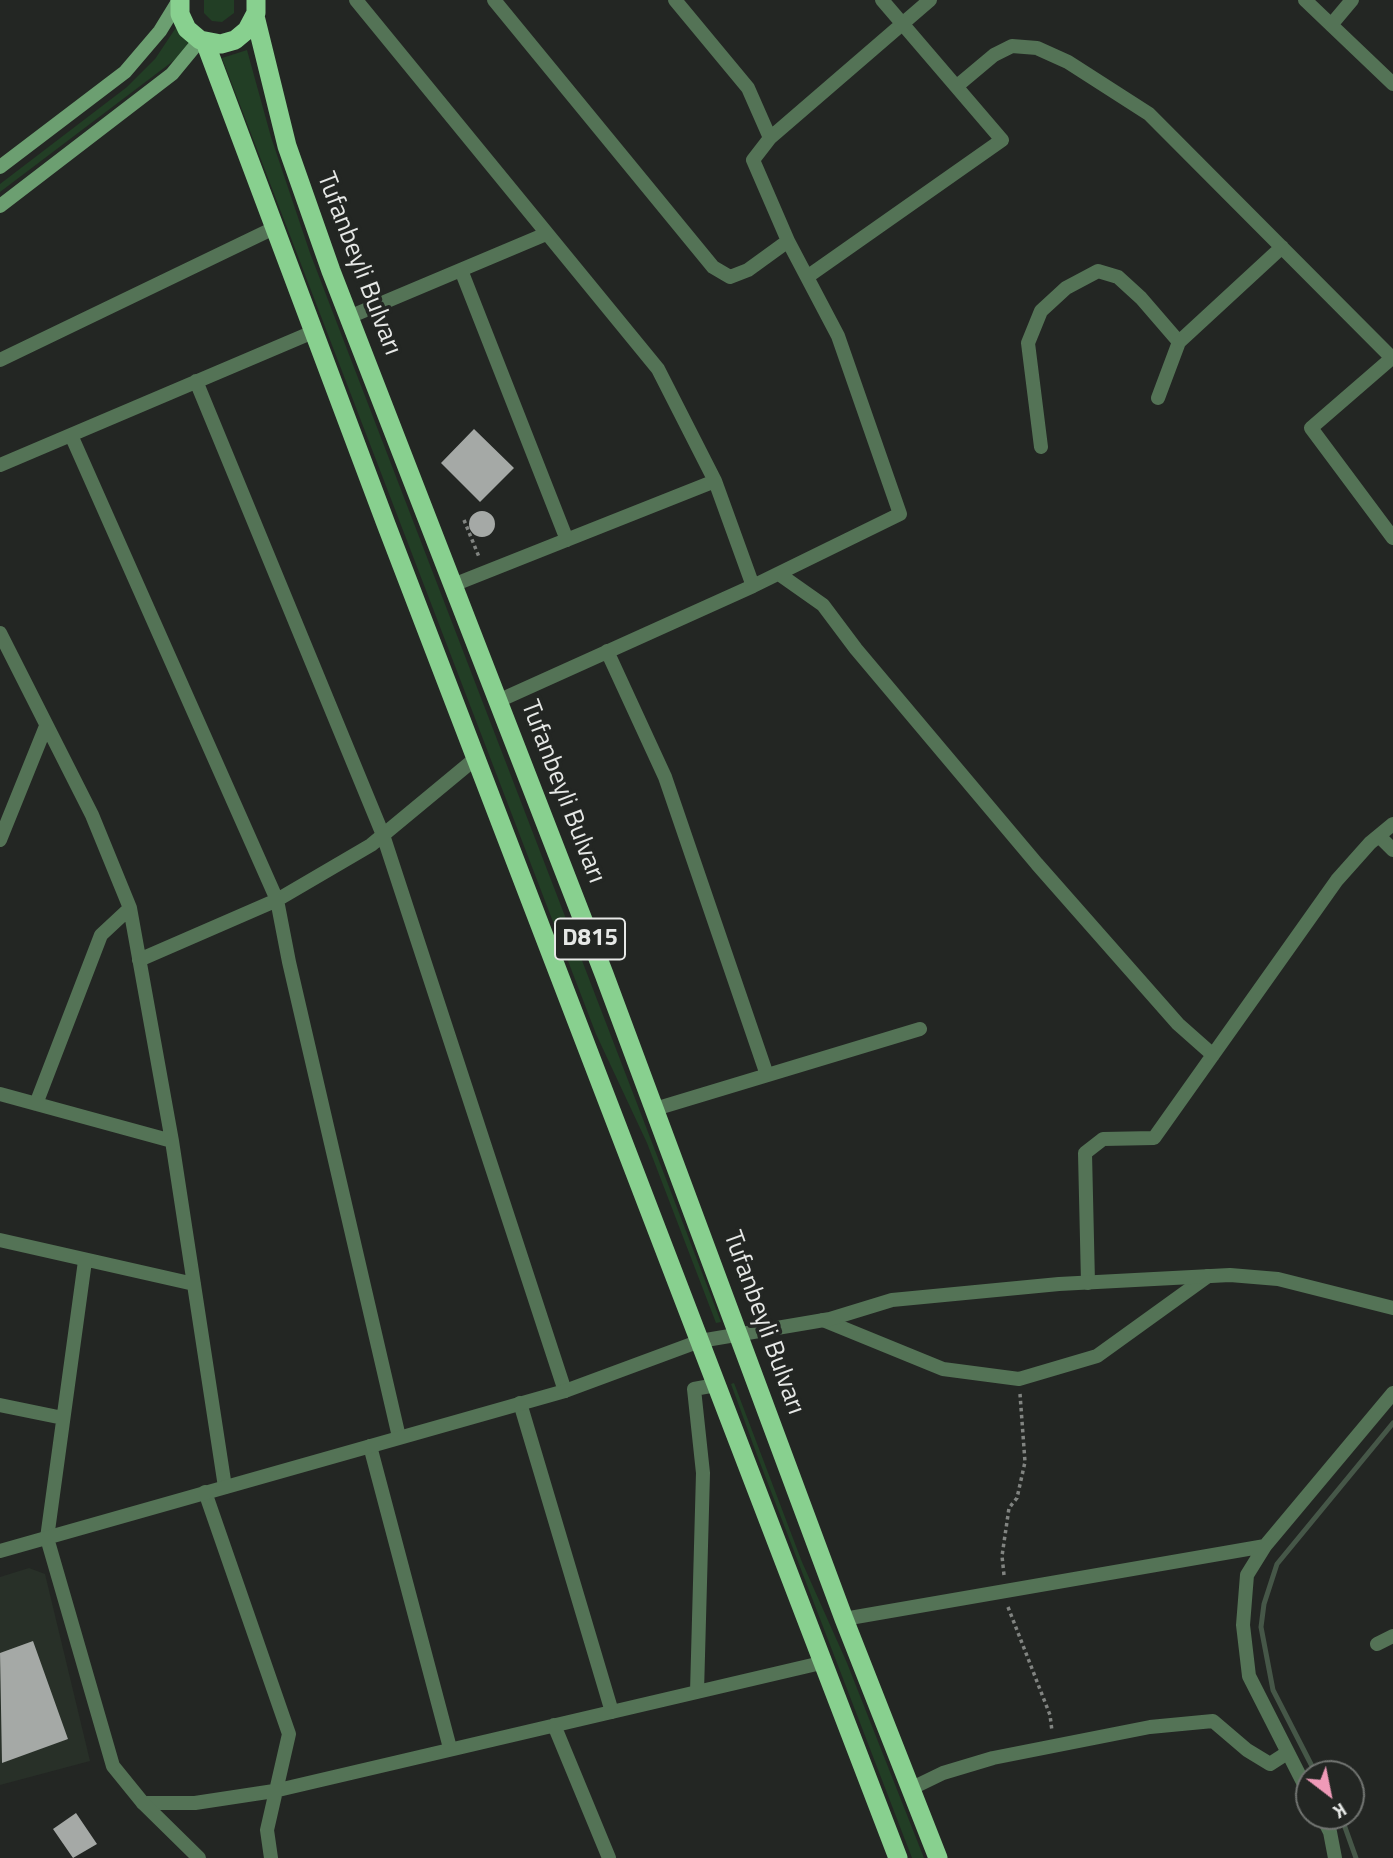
<!DOCTYPE html>
<html>
<head>
<meta charset="utf-8">
<style>
  body { margin:0 }
  #map { position:relative; width:1393px; height:1858px; overflow:hidden; background:#232623; font-family:"Titillium Web",sans-serif }
  canvas { display:block }
  .north { position:absolute; left:1295px; top:1760px; width:70px; height:70px; box-sizing:border-box; background:#232623; border:2px solid #717471; border-radius:50%; rotate:148deg; font-size:19px; font-weight:700; line-height:28px; text-align:center; color:#e6e8e6 }
  .north::after { content:''; display:block; margin:auto; width:24px; height:32px; background:#ef9ab8; clip-path:polygon(50% 0,100% 100%,50% 72%,0 100%) }
</style>
</head>
<body>
<div id="map">
<canvas width="1393" height="1858"></canvas>
<div class="north">K</div>
</div>
<script>
const ctx = document.querySelector('canvas').getContext('2d');
ctx.lineJoin = 'round';
function fillPath(path, color) { ctx.fillStyle = color; ctx.fill(path, 'evenodd'); }
const shape = rows => new Path2D(rows.map(r => 'M' + r).join(''));
function trace(path, color, width, dash) { ctx.strokeStyle = color; ctx.lineWidth = width; ctx.lineCap = dash ? 'butt' : 'round'; ctx.setLineDash(dash || []); ctx.stroke(path); }
function label(font, color, halo, rows, align = 'center') {
  ctx.font = font + ' "Titillium Web",sans-serif'; ctx.lineWidth = 7; ctx.setLineDash([]); ctx.textBaseline = 'middle'; ctx.strokeStyle = halo; ctx.fillStyle = color; for (const [text, x, y, turn = 0] of rows) {
    ctx.save(); ctx.translate(x, y); ctx.rotate((+turn || 0) * Math.PI / 180); ctx.textAlign = isNaN(turn) ? turn : align; if (halo) ctx.strokeText(text, 0, 0); ctx.fillText(text, 0, 0); ctx.restore();
  }
}
fillPath(shape([
  [29,1568,45,1574,90,1761,0,1785,0,1577]
]), '#283028');
fillPath(shape([
  [204,0,234,0,234,13,222,22,212,21,204,13],
  [179,23,193,46,0,192,0,184,127,87,155,59],
  [247,50,271,137,310,253,721,1322,716,1323,647,1143,596,1034,222,58],
  [734,1383,802,1562,847,1663,924,1858,912,1858,757,1455,731,1384]
]), '#223e25');
trace(shape([
  [1316,1774,1273,1690,1261,1627,1264,1604,1277,1564,1393,1423],
  [1341,1816,1356,1858]
]), '#465748', 5);
fillPath(shape([
  [474,429,514,468,480,502,441,463],
  '469 524a13 13 0 1 1 26 0a13 13 0 1 1-26 0Z',
  [33,1641,68,1739,2,1763,0,1653],
  [76,1813,97,1844,73,1858,53,1829]
]), '#a5a9a6');
trace(shape([
  [464,520,479,557],
  [1004,1575,1002,1556,1009,1508,1017,1498,1025,1462,1020,1394],
  [1008,1607,1050,1715,1052,1731]
]), '#818481', 3.5, [3.5, 3.5]);
trace(shape([
  [356,0,658,369,715,481,753,586],
  [494,0,713,267,730,277,748,270,788,241],
  [675,0,748,88,770,138],
  [1305,0,1393,84],
  [1331,25,1352,0],
  [957,86,994,55,1012,46,1037,48,1068,62,1149,114,1392,358],
  [461,270,567,540],
  [807,277,1002,140,882,0],
  [349,317,546,234],
  [1393,357,1311,428,1393,538],
  [0,360,274,228],
  [196,381,383,835,565,1391],
  [1158,398,1179,342,1282,247],
  [71,435,277,900,289,962,399,1437],
  [1041,447,1028,343,1041,311,1066,288,1098,271,1118,277,1141,298,1179,342],
  [0,465,313,332],
  [779,574,823,605,856,649,1037,864,1178,1024,1213,1055],
  [453,585,715,481],
  [0,633,92,815,130,908,172,1141,225,1487],
  [607,651,665,777,767,1075],
  [498,701,753,586,900,514,838,336,788,241,753,160,770,138,930,0],
  [1379,836,1393,850],
  [0,840,46,726],
  [139,960,277,900,371,845,476,758],
  [0,1094,172,1141],
  [36,1104,101,935,130,908],
  [655,1109,920,1029],
  [0,1240,194,1284],
  [1088,1283,1085,1153,1103,1139,1154,1138,1337,880,1370,843,1393,824],
  [823,1320,943,1369,1019,1379,1097,1356,1208,1276],
  [520,1403,612,1712],
  [0,1405,63,1418],
  [370,1446,450,1748],
  [205,1492,289,1734,267,1830,271,1858],
  [47,1538,85,1261],
  [844,1619,1265,1546],
  [1377,1644,1393,1636],
  [697,1692,703,1473,694,1389,716,1385],
  [554,1725,609,1858],
  [910,1789,943,1773,993,1758,1150,1727,1213,1721,1247,1750,1270,1764,1287,1753],
  [1309,1794,1249,1676,1243,1625,1247,1575,1265,1546,1393,1393],
  [143,1803,195,1803,274,1791,821,1663],
  [1322,1816,1330,1832,1335,1858]
]), '#547356', 14);
trace(shape([
  [47,1538,113,1766,143,1803,199,1858],
  [0,1551,565,1391,700,1341,830,1319,892,1300,1059,1284,1230,1275,1278,1279,1393,1308]
]), '#547356', 14);
trace(shape([
  [0,167,125,72,160,31,179,0],
  [0,206,172,74,200,40]
]), '#6c9f71', 14);
trace(shape([
  [180,0,180,14,187,29,200,40,221,44,235,40,247,30,256,13,256,0],
  [255,16,287,146,331,271,604,974,844,1619,938,1858],
  [205,42,386,524,898,1858]
]), '#88d08f', 19);
for (const [x, y, w] of [
  [590,939,70]
]) { const box = new Path2D(); box.roundRect(x - w / 2, y - 20.5, w, 41, 5); ctx.fillStyle = '#232623'; ctx.fill(box); trace(box, '#e6e8e6', 2); }
label('bold 24px', '#e6e8e6', null, [
  ["D815",590,939]
]);
label('26px', '#e6e8e6', '#232623', [
  ["Tufanbeyli Bulvarı",358,264,69],
  ["Tufanbeyli Bulvarı",562,792,69],
  ["Tufanbeyli Bulvarı",763,1323,70]
]);
</script>
</body>
</html>
